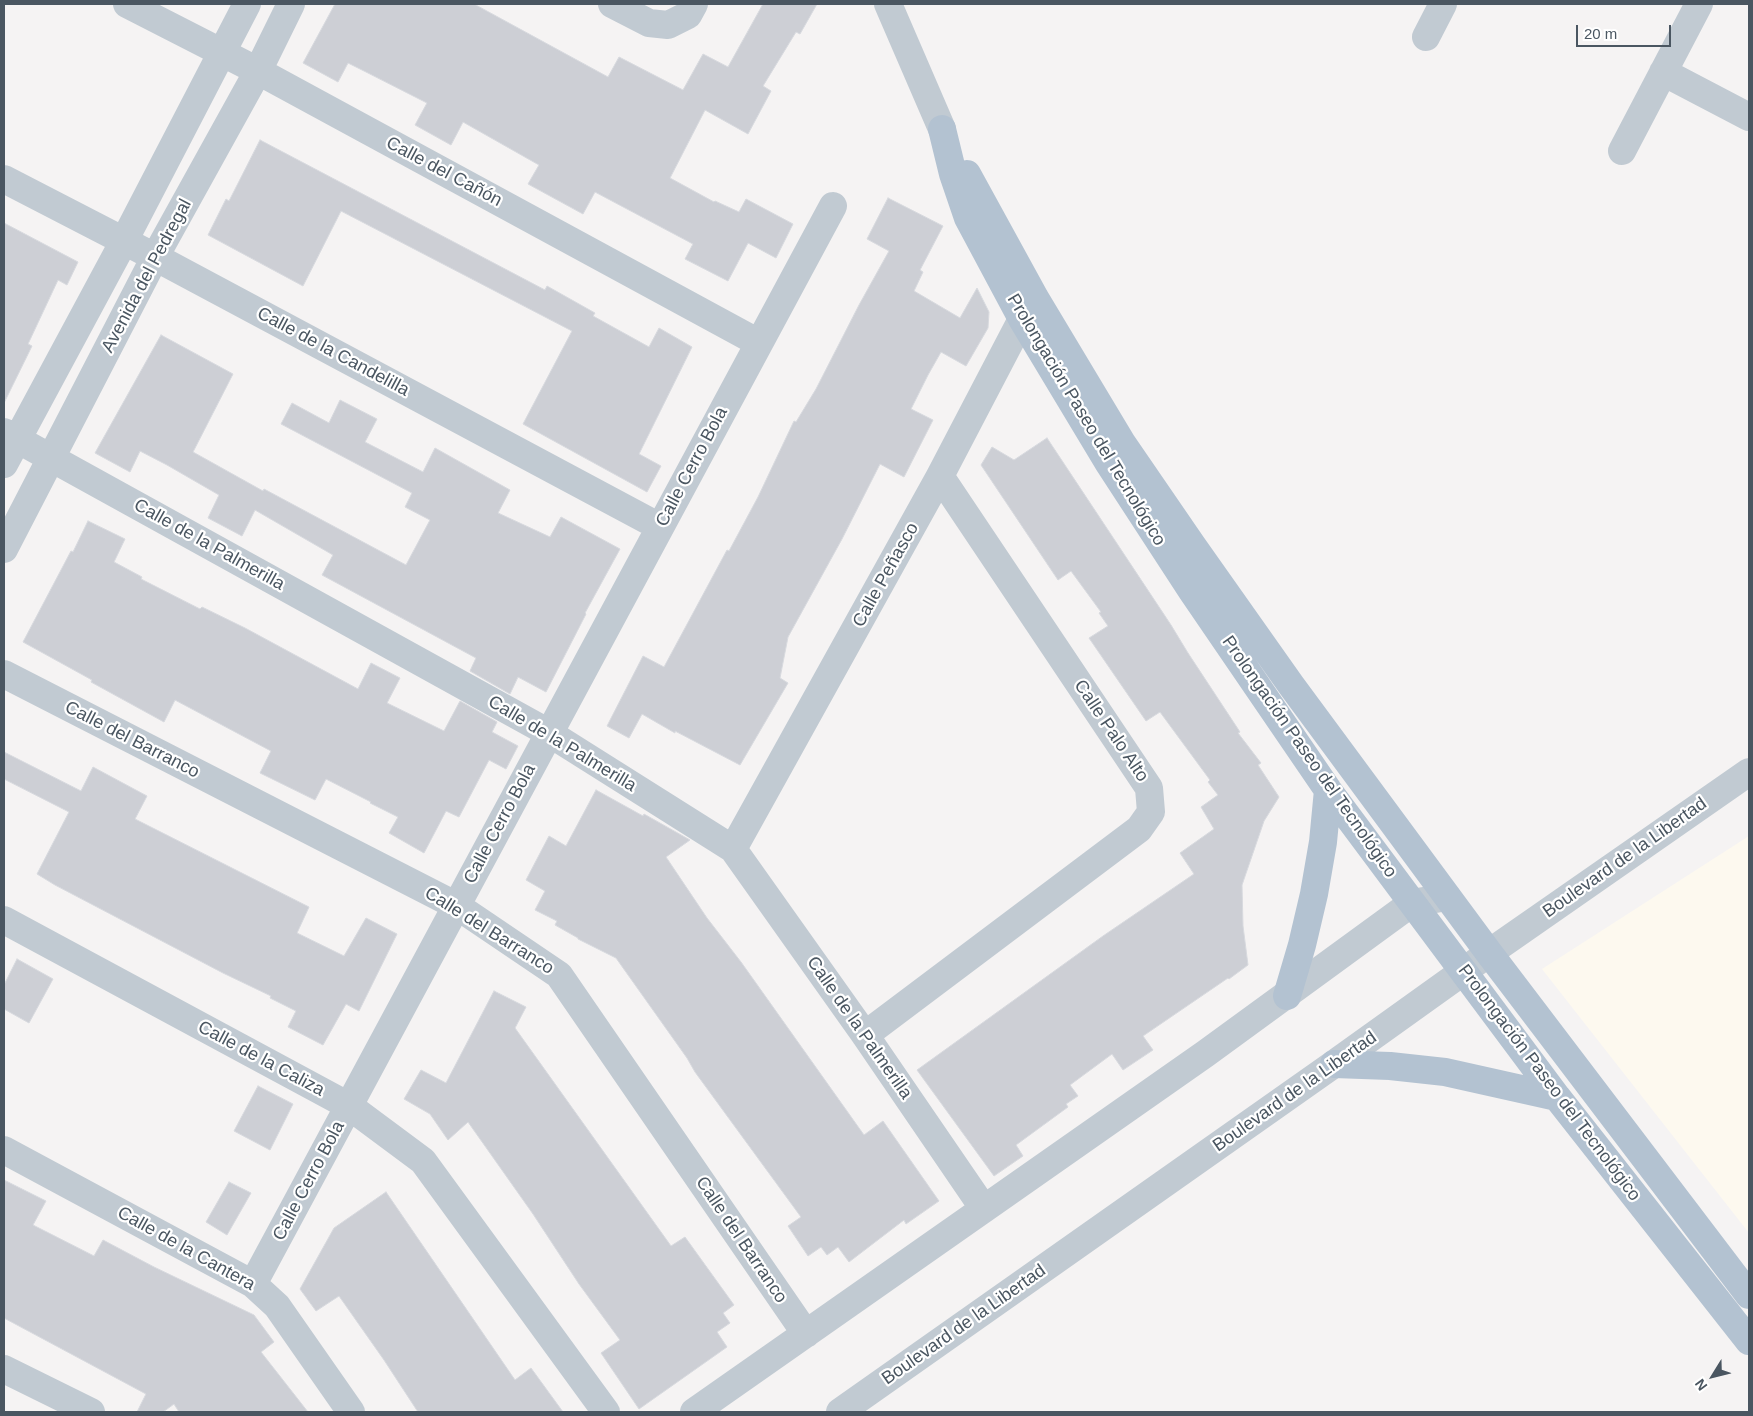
<!DOCTYPE html>
<html>
<head>
<meta charset="utf-8">
<style>
  body { margin:0 }
  #map { position:relative; width:1753px; height:1416px; overflow:hidden; background:#f5f3f3; font-family:Helvetica,sans-serif }
  canvas { display:block }
  .frame { position:absolute; inset:0; border:5px solid #4a5661; pointer-events:none }
  .north { position:absolute; left:1688px; top:1351px; width:50px; height:50px; -webkit-text-stroke:4px #fff; paint-order:stroke; rotate:234deg; font-size:14px; font-weight:700; line-height:20px; text-align:center; color:#4a5661 }
  .north::after { content:''; display:block; margin:auto; width:18px; height:22px; background:#4a5661; clip-path:polygon(50% 0,100% 100%,50% 72%,0 100%) }
  .scale { position:absolute; left:1576px; top:25px; width:95px; height:22px; box-sizing:border-box; border:2px solid #4a5661; border-top:0; padding-left:6px; font-size:15px; line-height:18px; white-space:nowrap; color:#4a5661; -webkit-text-stroke:4px #fff; paint-order:stroke }
</style>
</head>
<body>
<div id="map">
<canvas width="1753" height="1416"></canvas>
<div class="frame"></div>
<div class="north">N</div>
<div class="scale">20 m</div>
</div>
<script>
const ctx = document.querySelector('canvas').getContext('2d');
ctx.lineJoin = 'round';
function fillPath(path, color) { ctx.fillStyle = color; ctx.fill(path, 'evenodd'); }
const shape = rows => new Path2D(rows.map(r => 'M' + r).join(''));
function trace(path, color, width, dash) { ctx.strokeStyle = color; ctx.lineWidth = width; ctx.lineCap = dash ? 'butt' : 'round'; ctx.setLineDash(dash || []); ctx.stroke(path); }
function label(font, color, halo, rows, align = 'center') {
  ctx.font = font + ' Helvetica,sans-serif'; ctx.lineWidth = 4.5; ctx.setLineDash([]); ctx.textBaseline = 'middle'; ctx.strokeStyle = halo; ctx.fillStyle = color; for (const [text, x, y, turn = 0] of rows) {
    ctx.save(); ctx.translate(x, y); ctx.rotate((+turn || 0) * Math.PI / 180); ctx.textAlign = isNaN(turn) ? turn : align; if (halo) ctx.strokeText(text, 0, 0); ctx.fillText(text, 0, 0); ctx.restore();
  }
}
fillPath(shape([
  [1749,836,1749,1233,1542,969]
]), '#fdf9ef');
const building = shape([
  [335,4,474,4,608,77,619,57,683,90,703,54,728,67,763,4,817,4,800,34,796,32,763,86,771,91,748,134,705,110,670,178,714,202,715,201,739,212,746,199,793,224,776,258,748,243,728,281,685,259,693,244,595,192,583,214,528,184,539,165,463,122,451,145,415,125,427,103,366,72,348,63,338,82,303,63,335,4],
  [260,140,545,290,547,286,595,313,593,316,649,347,659,328,692,347,639,454,661,466,647,492,523,424,572,331,341,211,303,286,208,235,226,199,229,201,260,140],
  [888,198,943,226,920,270,923,272,914,291,960,318,977,288,989,312,988,328,966,366,941,352,928,375,911,409,933,420,904,477,880,464,842,539,788,637,780,678,788,683,740,765,675,731,675,733,642,714,629,738,607,726,643,656,664,667,727,550,729,551,758,497,794,421,796,422,816,389,859,305,889,251,867,239,888,198],
  [4,223,78,262,67,285,58,280,28,344,32,346,4,403,4,223],
  [161,335,233,374,193,452,263,491,264,489,406,565,430,520,405,507,412,493,281,424,292,403,329,423,340,400,377,419,365,442,423,472,435,448,510,490,498,513,550,537,561,517,620,549,585,613,586,614,546,692,518,677,510,694,470,671,476,658,322,575,333,555,255,510,242,536,208,518,219,495,167,465,140,451,130,472,95,453,161,335],
  [1047,438,1171,625,1188,653,1240,732,1238,733,1261,763,1258,765,1279,797,1264,821,1242,885,1243,926,1248,965,1229,979,1228,978,1143,1036,1153,1050,1123,1070,1112,1054,1070,1085,1078,1096,1066,1104,1068,1107,1016,1145,1023,1156,994,1176,917,1070,1103,936,1194,874,1180,853,1214,829,1201,807,1218,795,1208,782,1210,780,1160,712,1146,721,1089,638,1108,626,1099,613,1101,612,1071,571,1058,580,981,465,992,447,1014,460,1047,438],
  [88,521,125,539,114,562,142,577,141,579,200,609,202,607,245,628,358,689,371,663,400,678,387,703,444,731,460,701,497,722,492,732,518,746,506,769,489,760,459,817,446,811,424,853,389,833,398,817,370,803,371,802,326,779,315,800,260,773,271,751,175,700,164,722,91,682,92,680,23,642,71,551,73,552,88,521],
  [4,752,81,791,93,767,147,796,135,819,309,907,297,933,344,956,366,918,397,934,359,1011,346,1004,323,1045,288,1027,296,1011,270,998,271,996,223,973,55,885,37,874,69,812,4,779,4,752],
  [596,790,643,816,644,814,690,840,666,857,707,918,741,962,864,1135,883,1121,939,1201,906,1224,904,1220,849,1262,838,1247,827,1255,821,1247,808,1256,788,1226,801,1217,695,1072,687,1058,616,958,578,939,578,938,555,925,557,921,535,910,545,891,526,880,549,836,566,846,596,790],
  [17,959,53,979,29,1023,4,1009,4,985,17,959],
  [494,991,526,1007,515,1028,671,1246,685,1237,734,1305,723,1313,730,1323,717,1332,727,1347,639,1409,601,1353,620,1340,579,1284,533,1214,468,1122,448,1140,430,1114,404,1099,421,1070,446,1083,494,991],
  [258,1086,293,1104,270,1150,234,1131,258,1086],
  [4,1180,46,1201,33,1225,94,1256,103,1240,154,1267,254,1315,274,1342,261,1352,308,1412,179,1412,174,1404,163,1412,137,1412,146,1394,4,1318,4,1180],
  [229,1182,251,1193,227,1235,206,1222,229,1182],
  [386,1192,515,1380,531,1368,563,1412,418,1412,384,1360,339,1296,316,1311,300,1289,334,1228,386,1192]
]);
fillPath(building, '#cdcfd5');
trace(building, '#d7d9de', 1);
trace(shape([
  [127,4,258,71,759,343],
  [612,4,649,23,668,25,688,15,694,4],
  [888,4,942,129],
  [1426,37,1443,4],
  [1663,72,1749,117],
  [1622,151,1699,4],
  [4,179,155,257,660,527],
  [4,432,549,733,733,849,865,1035,984,1209],
  [4,464,124,241,247,4],
  [4,549,155,257,258,71,291,4],
  [4,674,457,906,559,975,806,1334],
  [733,849,940,476,1022,319,1033,300],
  [4,920,349,1106,423,1161,606,1412],
  [865,1035,1139,829,1151,812,1149,788,940,476],
  [4,1150,253,1284,277,1306,351,1412],
  [253,1284,833,206],
  [4,1369,91,1412],
  [694,1412,1205,1054,1412,903,1447,897],
  [840,1412,1334,1064,1489,953,1749,772]
]), '#c1cad2', 28);
trace(shape([
  [942,129,953,174,968,218,1022,319,1108,462,1192,591,1328,790,1557,1097,1749,1341],
  [967,174,1035,298,1122,443,1192,545,1291,685,1489,953,1749,1295],
  [1287,996,1302,945,1314,894,1323,842,1328,790],
  [1334,1064,1390,1066,1445,1072,1557,1097]
]), '#b3c2d1', 28);
label('18px', '#4a5661', '#fff', [
  ["Calle del Cañón",444,172,28],
  ["Avenida del Pedregal",147,276,-62],
  ["Calle de la Candelilla",333,352,28],
  ["Prolongación Paseo del Tecnológico",1086,420,59],
  ["Calle Cerro Bola",692,467,-62],
  ["Calle de la Palmerilla",209,545,29],
  ["Calle Peñasco",886,575,-61],
  ["Calle Palo Alto",1111,731,56],
  ["Calle del Barranco",132,740,27],
  ["Calle de la Palmerilla",562,744,31],
  ["Prolongación Paseo del Tecnológico",1309,757,55],
  ["Calle Cerro Bola",500,824,-62],
  ["Boulevard de la Libertad",1625,858,-35],
  ["Calle del Barranco",489,931,32],
  ["Calle de la Palmerilla",859,1028,55],
  ["Calle de la Caliza",261,1059,28],
  ["Prolongación Paseo del Tecnológico",1549,1083,53],
  ["Boulevard de la Libertad",1295,1092,-35],
  ["Calle Cerro Bola",309,1181,-62],
  ["Calle del Barranco",741,1240,56],
  ["Calle de la Cantera",186,1249,29],
  ["Boulevard de la Libertad",964,1325,-35]
]);
</script>
</body>
</html>
